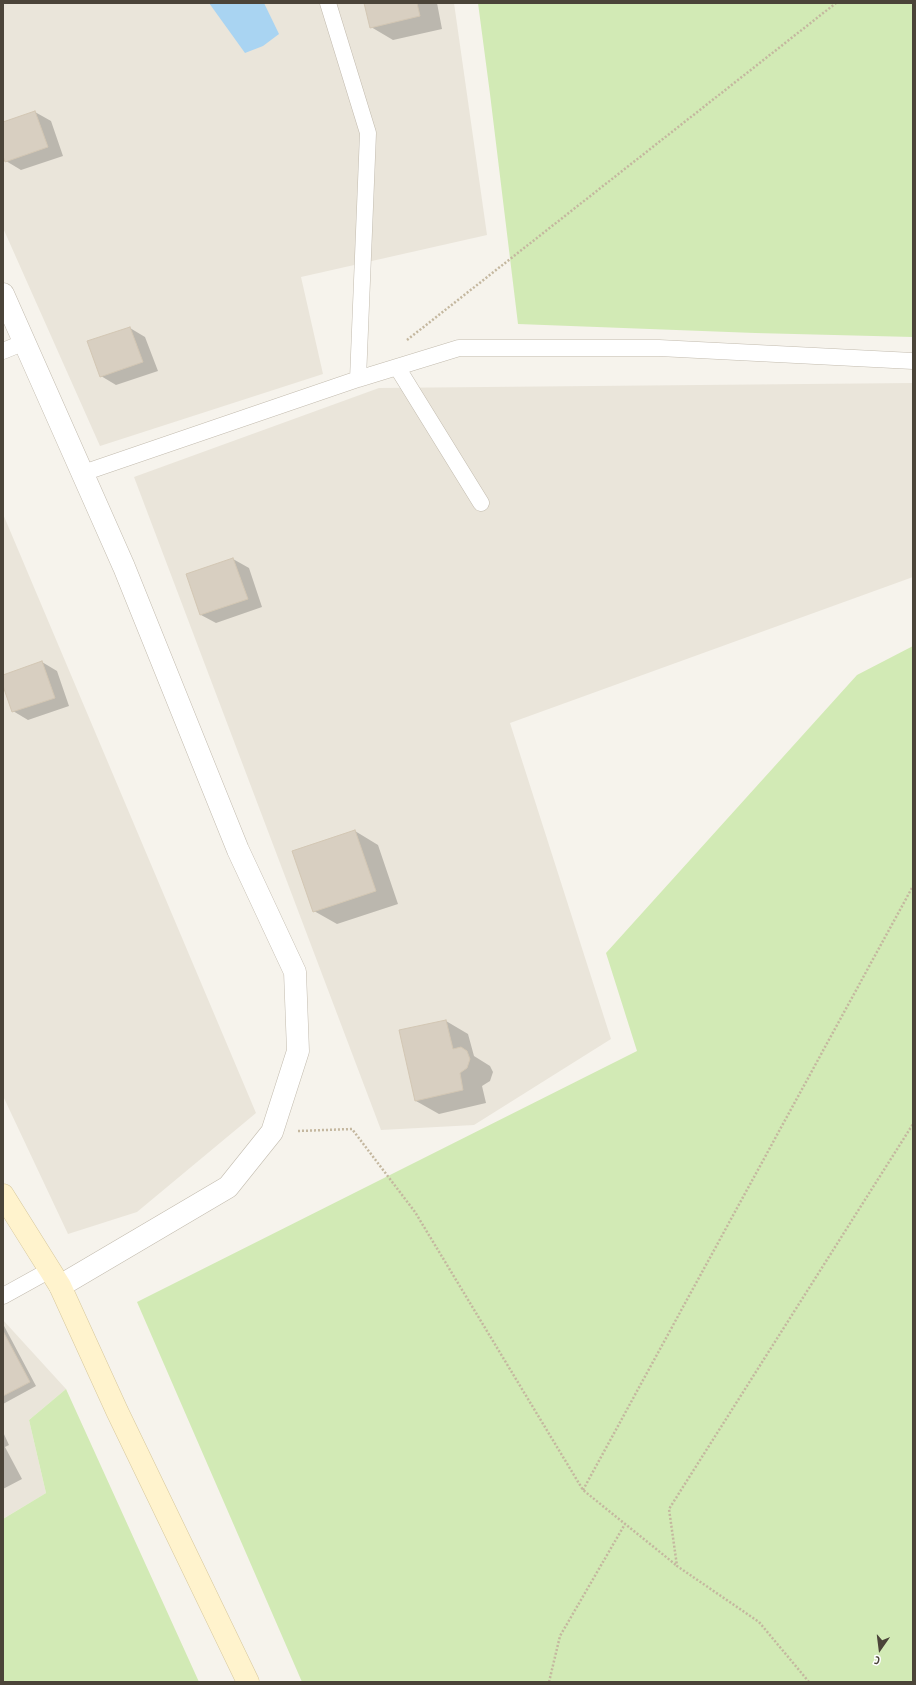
<!DOCTYPE html>
<html>
<head>
<meta charset="utf-8">
<style>
  body { margin:0 }
  #map { position:relative; width:916px; height:1685px; overflow:hidden; background:#f6f3ec; font-family:"PT Sans Narrow",sans-serif }
  canvas { display:block }
  .frame { position:absolute; inset:0; border:4px solid #4b4439; pointer-events:none }
  .north { position:absolute; left:860px; top:1629px; width:40px; height:40px; -webkit-text-stroke:3px #fff; paint-order:stroke; rotate:194deg; font-size:11px; font-weight:700; line-height:16px; text-align:center; color:#4b4439 }
  .north::after { content:''; display:block; margin:auto; width:14px; height:18px; background:#4b4439; clip-path:polygon(50% 0,100% 100%,50% 72%,0 100%) }
</style>
</head>
<body>
<div id="map">
<canvas width="916" height="1685"></canvas>
<div class="frame"></div>
<div class="north">С</div>
</div>
<script>
const ctx = document.querySelector('canvas').getContext('2d');
ctx.lineJoin = 'round';
function fillPath(path, color) { ctx.fillStyle = color; ctx.fill(path, 'evenodd'); }
const shape = rows => new Path2D(rows.map(r => 'M' + r).join(''));
function trace(path, color, width, dash) { ctx.strokeStyle = color; ctx.lineWidth = width; ctx.lineCap = dash ? 'butt' : 'round'; ctx.setLineDash(dash || []); ctx.stroke(path); }
fillPath(shape([
  [3,3,454,3,487,235,301,277,323,374,100,446,3,228],
  [913,383,913,577,510,723,611,1039,474,1125,381,1130,134,477,379,388],
  [3,514,256,1113,137,1212,68,1234,3,1096],
  [3,1320,66,1389,29,1420,46,1493,3,1519]
]), '#eae5da');
fillPath(shape([
  [478,3,913,3,913,337,755,333,518,324,490,94],
  [913,646,913,1682,302,1682,137,1302,637,1051,606,953,857,675],
  [66,1389,199,1682,3,1682,3,1519,46,1493,29,1420]
]), '#d2eab5');
fillPath(shape([
  [209,3,264,3,279,34,263,46,245,53]
]), '#a9d4f2');
fillPath(shape([
  [365,3,437,3,442,29,393,40,371,27],
  [35,112,51,121,63,156,21,170,6,161,3,153,3,123],
  [130,328,145,337,158,371,116,385,101,376],
  [233,559,249,568,262,607,216,623,201,615],
  [42,662,57,671,69,706,28,720,13,711,3,683,3,676],
  [355,831,378,845,398,904,337,924,314,911],
  [446,1021,468,1034,474,1056,490,1066,493,1072,490,1081,482,1086,486,1103,439,1114,416,1101],
  [3,1324,36,1386,3,1404],
  [3,1432,9,1445,5,1447,22,1479,3,1489]
]), '#0003');
const building = shape([
  [364,3,417,3,420,16,370,28,364,3],
  [35,111,48,147,5,162,3,156,3,122,35,111],
  [130,327,143,362,100,377,87,341,130,327],
  [233,558,248,599,200,615,186,574,233,558],
  [42,661,55,698,12,712,3,686,3,675,42,661],
  [355,830,376,891,313,912,292,851,355,830],
  [446,1020,453,1049,461,1047,467,1051,470,1059,467,1068,460,1073,463,1090,415,1101,399,1030,446,1020],
  [3,1331,30,1382,3,1396,3,1331]
]);
fillPath(building, '#d8cfc1');
trace(building, '#d3c7b4', 1);
const service = shape([
  [328,3,368,133,358,379],
  [3,351,25,342],
  [397,367,481,503],
  [83,473,358,379,459,348,659,348,913,361],
  [3,1296,50,1270]
]);
const minor = shape([
  [3,294,124,567,238,850,295,972,298,1051,272,1132,228,1187,60,1286]
]);
const secondary = shape([
  [3,1195,60,1286,117,1411,248,1682]
]);
trace(service, '#c2bbae', 17);
trace(minor, '#c2bbae', 23);
trace(secondary, '#d6c79b', 23);
trace(shape([
  [407,340,836,3],
  [298,1131,352,1129,415,1212,583,1490,676,1565],
  [583,1490,913,886],
  [549,1682,560,1636,625,1524],
  [809,1682,759,1622,677,1566,669,1509,913,1124]
]), '#c4b79f', 2.5, [2, 2]);
trace(service, '#fff', 16);
trace(minor, '#fff', 22);
trace(secondary, '#fff3cd', 22);
</script>
</body>
</html>
